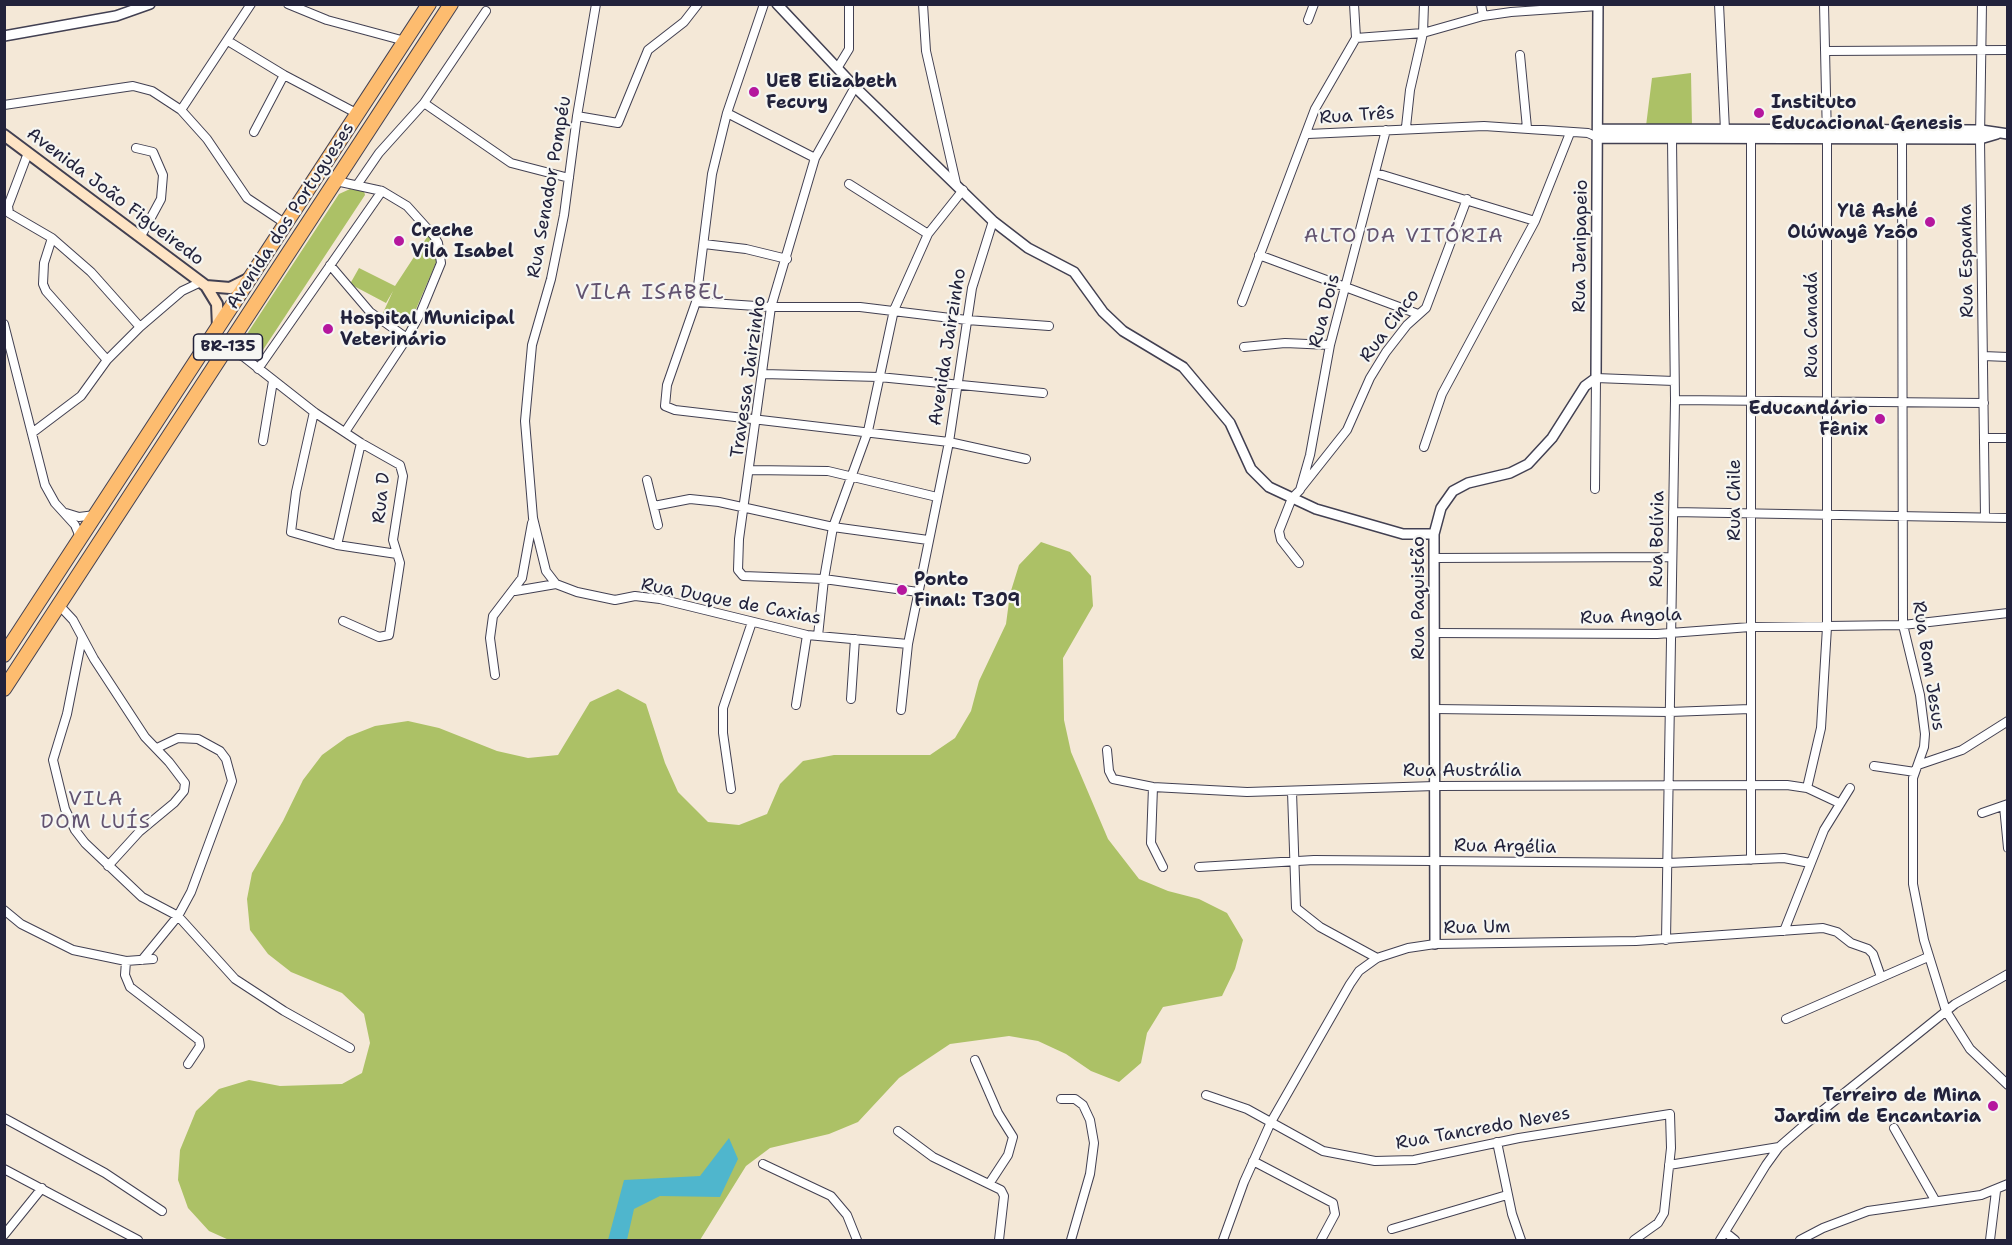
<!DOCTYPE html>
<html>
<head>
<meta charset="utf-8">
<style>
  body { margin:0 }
  #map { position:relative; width:2012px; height:1245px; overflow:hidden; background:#f4e8d7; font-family:"Shantell Sans",sans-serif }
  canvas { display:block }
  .frame { position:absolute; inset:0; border:6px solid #22223b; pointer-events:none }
</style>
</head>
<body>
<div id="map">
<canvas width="2012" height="1245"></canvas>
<div class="frame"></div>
</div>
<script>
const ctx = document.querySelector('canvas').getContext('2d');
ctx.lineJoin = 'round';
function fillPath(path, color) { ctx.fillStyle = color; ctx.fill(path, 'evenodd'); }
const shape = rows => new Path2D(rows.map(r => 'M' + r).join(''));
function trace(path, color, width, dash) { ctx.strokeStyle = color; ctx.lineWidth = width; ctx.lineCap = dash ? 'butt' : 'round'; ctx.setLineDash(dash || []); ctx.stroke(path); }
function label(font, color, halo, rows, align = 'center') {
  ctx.font = font + ' "Shantell Sans",sans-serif'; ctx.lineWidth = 4.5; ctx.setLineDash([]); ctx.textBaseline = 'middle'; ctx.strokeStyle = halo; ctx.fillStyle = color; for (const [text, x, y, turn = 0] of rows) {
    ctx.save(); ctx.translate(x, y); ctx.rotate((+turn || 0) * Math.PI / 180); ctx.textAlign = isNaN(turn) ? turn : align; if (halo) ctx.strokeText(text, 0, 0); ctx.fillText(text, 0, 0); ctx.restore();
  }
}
fillPath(shape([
  [1691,73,1692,126,1646,126,1652,78],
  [350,189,364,191,365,195,257,359,243,340,339,194],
  [429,234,434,240,438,258,410,323,404,324,383,313,393,291,386,303,350,284,359,268,395,286],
  [1041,542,1070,552,1091,576,1093,606,1063,658,1064,720,1071,752,1108,839,1139,879,1168,891,1199,899,1227,913,1243,940,1235,969,1222,996,1163,1007,1147,1033,1141,1063,1119,1082,1091,1071,1066,1054,1038,1041,1009,1036,950,1044,899,1078,858,1122,829,1134,770,1148,746,1166,700,1240,229,1240,209,1231,188,1208,178,1180,180,1150,196,1111,219,1089,249,1080,280,1086,342,1084,362,1073,370,1043,364,1014,342,993,291,972,268,954,250,930,247,899,252,873,283,821,303,780,322,755,347,737,375,726,408,721,439,728,497,751,528,758,558,755,590,702,618,689,646,704,665,763,678,792,708,822,739,825,767,814,780,784,803,761,834,755,930,755,955,738,971,711,979,681,1006,624,1010,594,1019,565]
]), '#acc166');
fillPath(shape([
  [729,1138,738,1159,720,1197,660,1196,634,1209,627,1240,608,1240,624,1180,700,1176]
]), '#4fb6cd');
const minor = shape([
  [288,4,327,20,405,41],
  [764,4,727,113,712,174,696,302,667,385,665,406,675,410,949,442,1026,459],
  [923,4,926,51,956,183],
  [1481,4,1483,16],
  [1719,4,1725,130],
  [1982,4,1980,139,1985,517],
  [1308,20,1314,4],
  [1356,38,1423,33,1483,16,1511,12,1598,6],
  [228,41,284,75,358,114],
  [1825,51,2008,50],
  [1520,55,1527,128],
  [838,67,849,49,849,4],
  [855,87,815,158,771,307,739,539,738,570,743,576,824,579,918,592],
  [424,103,511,163,569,178],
  [4,105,133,86,152,91,181,110,207,139,247,198,286,224],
  [181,110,251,4],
  [727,113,815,158],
  [577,116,618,123,648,50,684,22,698,4],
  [1406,127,1410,90,1423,33,1424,4],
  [254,132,284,75],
  [1308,134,1484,126,1588,133,1599,138],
  [1751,139,1751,860],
  [1902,139,1903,625,1920,695,1925,734,1924,747,1913,778,1913,884,1924,940,1946,1011,1970,1049,2008,1085],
  [136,148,153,152,163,175,161,199,141,236],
  [28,153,8,206,9,213,52,238,91,272,140,327],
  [1376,173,1535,221],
  [336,181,382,191,407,206,434,236,438,243,441,263,420,314,407,338,345,432],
  [849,184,928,234],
  [357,185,379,153,424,103,486,11],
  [52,238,44,263,43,284,46,291,107,360],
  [704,244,746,249,787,259],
  [1259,255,1418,314],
  [330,265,370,312,407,338],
  [696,302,771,307,860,307,967,320,1049,326],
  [1242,302,1315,109,1356,38,1354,4],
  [4,324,45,485,55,503,75,525,80,537],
  [1244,347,1285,343,1330,345],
  [226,349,244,357,314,412,361,443,400,465,403,476,393,540,400,563,389,635,379,637,343,621],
  [1983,356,2008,357],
  [258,369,382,191],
  [763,374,879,377,1043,393],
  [1675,400,1984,403],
  [314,412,296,492,291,532,337,545,397,554],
  [32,433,81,396,107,360,140,327,182,291,201,282],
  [1984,438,2008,438],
  [263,441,273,381],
  [1424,447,1442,394,1535,221,1570,133],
  [750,470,828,471,937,497],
  [647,480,658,525],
  [1301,488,1347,430,1370,378,1386,352,1407,325,1426,308,1467,199],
  [1595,489,1596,378,1674,381],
  [654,506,690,499,719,502,833,527,928,540],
  [1673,512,2008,518],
  [66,513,79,517,95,515],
  [337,545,361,443],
  [1434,558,1672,557],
  [1299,563,1281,540,1279,531,1292,498,1300,490,1310,455,1330,345,1386,130],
  [556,584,546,571,533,518,525,421,532,345,551,279,564,215,577,116,596,4],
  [515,591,556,584,577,592,615,600,635,596,660,599,807,635,908,644],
  [59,605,73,620,94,659,145,737,169,762,185,783,184,791,174,803,139,832,108,866],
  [1435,633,1657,634,1750,627,1903,625,2008,613],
  [818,636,824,579,833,527,868,431,894,310,928,234,963,190],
  [82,638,67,714,53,760,65,809,75,830,85,843,142,897,178,916,235,979,284,1011,350,1048],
  [495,675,490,638,493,616,522,578,532,523],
  [851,699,855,639],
  [796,705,807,635],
  [1435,709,1670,712,1750,709],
  [901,710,908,644,949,442,972,288,993,221],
  [1107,750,1109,771,1113,779,1153,787,1247,792,1435,786,1787,785,1807,788,1839,803],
  [1918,765,1962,750,2008,721],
  [1874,766,1915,772],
  [1153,787,1151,843,1163,867],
  [1807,788,1821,728,1827,627,1827,139,1824,4],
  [731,789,723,733,723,708,752,622],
  [1292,792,1296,908,1320,927,1377,958],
  [2004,806,2008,848],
  [1982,813,2008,804],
  [1199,867,1314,860,1668,863,1784,858,1810,863],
  [4,910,21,924,73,950,126,961,153,959],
  [1784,931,1824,830,1850,788],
  [1666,940,1675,400,1672,139],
  [142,960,178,916,191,892,232,781,226,759,220,751,198,739,178,738,157,748],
  [126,961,125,975,130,987,199,1040,200,1046,188,1064],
  [1786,1019,1928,957],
  [975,1060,998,1113,1013,1137,1008,1155,989,1184],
  [1206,1095,1247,1109,1323,1151,1375,1161,1414,1160,1519,1138,1670,1114,1671,1148,1664,1213,1658,1223,1634,1240],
  [1061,1099,1075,1099,1083,1105,1090,1120,1094,1143,1090,1174,1071,1240],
  [4,1118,105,1173,162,1211],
  [1894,1128,1935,1200],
  [898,1131,933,1157,1001,1190,1004,1196,999,1240],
  [1497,1142,1512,1214,1521,1240],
  [1253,1161,1333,1203,1335,1214,1321,1240],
  [763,1164,831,1196,847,1215,857,1240],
  [1669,1165,1779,1147],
  [4,1169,138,1240],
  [1392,1229,1507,1195],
  [1725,1232,1735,1240],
  [4,1235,42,1188],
  [1223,1240,1244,1182,1271,1122,1350,984,1359,971,1377,958,1408,948,1435,944,1636,941,1823,928,1837,932,1851,943,1868,949,1873,954,1881,977],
  [1720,1240,1766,1165,1779,1147,1802,1127,1955,1004,2008,974],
  [1800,1240,1823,1228,1868,1211,1981,1195,2008,1184],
  [1990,1240,1996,1191]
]);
const tertiary = shape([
  [777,4,855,87,993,221,1028,248,1074,272,1103,312,1123,331,1183,367,1230,423,1251,469,1269,487,1316,509,1403,534,1434,534],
  [4,36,116,16,150,4],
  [1599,129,1981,130,2008,134],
  [1599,138,1980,139,1997,134],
  [1435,944,1434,534,1441,508,1453,491,1468,483,1510,473,1528,464,1552,438,1585,386,1596,378,1598,4]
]);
const secondary = shape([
  [4,135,206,286,217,304,218,327],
  [206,286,230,288,248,279]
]);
const trunk = shape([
  [4,655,429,4],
  [4,689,451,4]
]);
trace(minor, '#424052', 10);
trace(tertiary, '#424052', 12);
trace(secondary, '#424052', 14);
trace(trunk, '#424052', 16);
trace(minor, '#fff', 8);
trace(tertiary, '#fff', 9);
trace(secondary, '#fee4c5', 10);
trace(trunk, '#fdbc6f', 14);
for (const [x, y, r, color] of [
  [754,92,6,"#b5179e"],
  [1759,113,6,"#b5179e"],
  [1930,222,6,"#b5179e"],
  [399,241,6,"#b5179e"],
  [328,329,6,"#b5179e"],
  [1880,419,6,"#b5179e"],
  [902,590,6,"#b5179e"],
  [1993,1106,6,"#b5179e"]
]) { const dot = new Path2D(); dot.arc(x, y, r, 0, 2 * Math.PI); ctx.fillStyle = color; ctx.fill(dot); trace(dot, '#f6f6f2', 2); }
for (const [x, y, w] of [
  [228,347,69]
]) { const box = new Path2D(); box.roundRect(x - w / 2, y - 13, w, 26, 4.5); ctx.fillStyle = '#f6f6f2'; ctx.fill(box); trace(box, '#22223b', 1.5); }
label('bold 16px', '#22223b', null, [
  ["BR-135",228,347]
]);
label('bold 18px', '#22223b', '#f6f6f2', [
  ["UEB Elizabeth",766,82],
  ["Fecury",766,103],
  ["Instituto",1771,103],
  ["Educacional Genesis",1771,124],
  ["Ylê Ashé",1918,212,"right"],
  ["Olúwayê Yzôo",1918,233,"right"],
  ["Creche",411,231],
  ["Vila Isabel",411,252],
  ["Hospital Municipal",340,319],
  ["Veterinário",340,340],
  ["Educandário",1868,409,"right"],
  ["Fênix",1868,430,"right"],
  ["Ponto",914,580],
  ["Final: T309",914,601],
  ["Terreiro de Mina",1981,1096,"right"],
  ["Jardim de Encantaria",1981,1117,"right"]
], 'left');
label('18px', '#22223b', '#f6f6f2', [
  ["Rua Três",1357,116,-4],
  ["Rua Senador Pompéu",550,187,-80],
  ["Avenida João Figueiredo",115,197,37],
  ["Avenida dos Portugueses",291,216,-57],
  ["Rua Jenipapeio",1581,246,-89],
  ["Rua Espanha",1967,261,-91],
  ["Rua Dois",1325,311,-75],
  ["Rua Canadá",1812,325,-90],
  ["Rua Cinco",1390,326,-53],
  ["Avenida Jairzinho",948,347,-81],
  ["Travessa Jairzinho",749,377,-82],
  ["Rua D",382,498,-84],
  ["Rua Chile",1735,500,-90],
  ["Rua Bolívia",1658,539,-89],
  ["Rua Paquistão",1419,598,-90],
  ["Rua Duque de Caxias",731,602,11],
  ["Rua Angola",1631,617,-2],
  ["Rua Bom Jesus",1928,666,81],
  ["Rua Austrália",1462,771],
  ["Rua Argélia",1505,847,1],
  ["Rua Um",1477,928,-1],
  ["Rua Tancredo Neves",1483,1129,-10]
]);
ctx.letterSpacing = '1.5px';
label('20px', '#625370', '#f6f6f2', [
  ["ALTO DA VITÓRIA",1404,237],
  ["VILA",96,800],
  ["DOM LUÍS",96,823]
]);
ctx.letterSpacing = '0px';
ctx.letterSpacing = '1.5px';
label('21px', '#625370', '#f6f6f2', [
  ["VILA ISABEL",650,294]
]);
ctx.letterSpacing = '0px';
</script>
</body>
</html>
